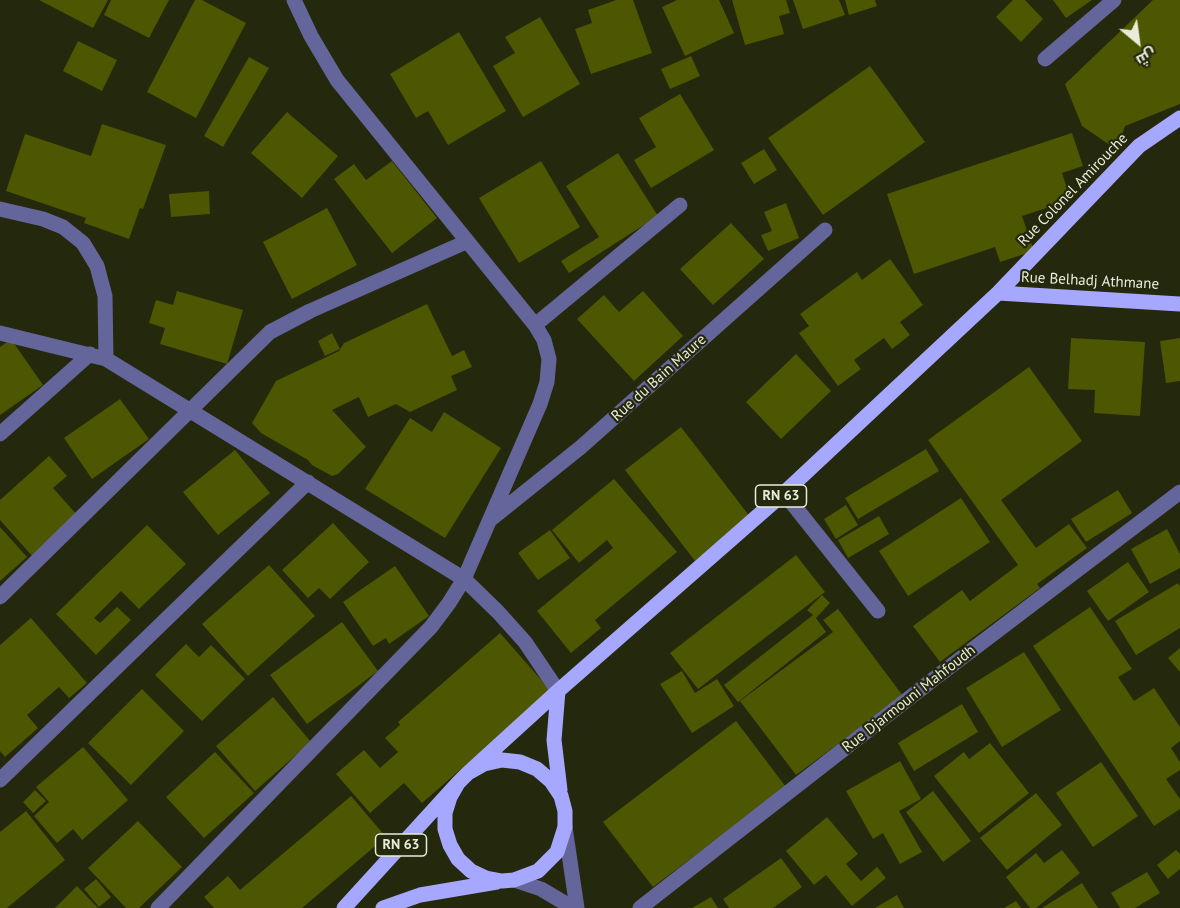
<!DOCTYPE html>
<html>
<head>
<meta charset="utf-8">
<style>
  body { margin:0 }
  #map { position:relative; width:1180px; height:908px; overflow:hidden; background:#24280c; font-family:"PT Sans",Cairo,sans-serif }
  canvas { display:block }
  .north { position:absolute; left:1108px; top:12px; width:60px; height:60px; -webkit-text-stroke:4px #24280c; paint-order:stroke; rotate:151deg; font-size:16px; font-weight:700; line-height:24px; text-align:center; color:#e9ecdb }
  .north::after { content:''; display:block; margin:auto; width:21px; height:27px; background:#e9ecdb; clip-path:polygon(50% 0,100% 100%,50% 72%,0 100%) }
</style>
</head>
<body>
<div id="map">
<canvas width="1180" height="908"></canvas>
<div class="north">ش</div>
</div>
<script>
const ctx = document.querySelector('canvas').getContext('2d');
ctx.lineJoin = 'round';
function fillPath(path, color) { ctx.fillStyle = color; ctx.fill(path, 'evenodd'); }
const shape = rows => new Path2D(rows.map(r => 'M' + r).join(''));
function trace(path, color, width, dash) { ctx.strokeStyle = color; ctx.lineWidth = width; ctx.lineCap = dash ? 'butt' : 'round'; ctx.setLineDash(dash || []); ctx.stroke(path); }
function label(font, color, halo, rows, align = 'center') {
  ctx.font = font + ' "PT Sans",sans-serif'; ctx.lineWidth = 4.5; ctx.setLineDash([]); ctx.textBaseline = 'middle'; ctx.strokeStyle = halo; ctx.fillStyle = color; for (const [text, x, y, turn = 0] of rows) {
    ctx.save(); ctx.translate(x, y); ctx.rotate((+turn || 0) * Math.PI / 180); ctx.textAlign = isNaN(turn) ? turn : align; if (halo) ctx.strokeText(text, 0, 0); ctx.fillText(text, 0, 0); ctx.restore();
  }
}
fillPath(shape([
  [39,0,108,0,93,28],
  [111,0,169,0,149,38,104,15],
  [195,0,202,0,246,23,196,118,147,92],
  [616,0,633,0,652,53,591,74,575,29,592,23,588,10],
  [677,0,719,0,734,33,685,56,662,7],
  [732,0,786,0,790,13,779,16,784,34,745,45],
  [793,0,839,0,845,15,803,29],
  [845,0,875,0,877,6,849,15],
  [1013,0,1025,0,1043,19,1021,42,996,17],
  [1053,0,1092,0,1066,18],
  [1153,0,1180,0,1180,104,1125,126,1117,150,1082,126,1065,84],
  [540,17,580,84,523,117,493,66,515,53,505,37],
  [459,32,506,111,448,145,428,111,416,118,390,74],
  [78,41,117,60,102,91,63,71],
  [691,56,700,76,670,89,661,69],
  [249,57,269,68,223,147,204,136],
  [870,66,925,142,823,215,768,138],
  [680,94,714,150,651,188,634,160,656,147,639,118],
  [287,112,338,156,302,198,251,153],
  [102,124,166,145,143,209,140,208,129,239,84,223,86,218,6,191,25,134,91,156],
  [1072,133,1083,166,1062,173,1071,200,1022,216,1034,251,1000,262,995,247,914,274,887,194],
  [764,149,777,170,754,184,741,163],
  [618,153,658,216,569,273,561,261,599,237,566,186],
  [392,161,437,218,392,253,334,179,354,164,366,180],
  [541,161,580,227,519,263,479,198],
  [209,191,210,214,171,217,169,194],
  [786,203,799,238,768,251,761,235,772,231,764,212],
  [327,208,357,265,292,299,263,242],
  [731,223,764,259,713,305,680,269],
  [890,259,923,305,900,322,910,335,892,349,884,338,854,360,861,369,838,386,799,333,809,326,800,314,857,272,862,280],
  [177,291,243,310,227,364,160,344,165,328,149,323,156,300,173,305],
  [643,291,683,336,634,381,577,319,604,295,619,312],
  [427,304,452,356,464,350,472,367,451,376,457,390,410,412,396,404,368,417,359,397,332,410,366,447,338,474,332,476,312,465,308,460,261,433,252,423,276,381,339,351,344,343],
  [332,333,340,349,325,356,318,341],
  [1071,338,1145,342,1140,416,1094,413,1095,390,1068,389],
  [1180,338,1180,381,1166,383,1160,341],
  [11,339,43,385,0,415,0,347],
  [796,354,831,391,781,439,746,402],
  [1029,367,1082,441,1001,500,1036,548,1069,524,1087,548,1037,584,1040,588,940,662,913,626,962,590,970,601,1018,565,928,440],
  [120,399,149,439,92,479,64,438],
  [444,412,501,448,445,538,365,489,410,418,432,432],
  [681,427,751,518,695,561,625,470],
  [926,449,939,471,858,519,845,498],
  [235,450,270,493,218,535,183,492],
  [49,456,67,476,53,488,78,516,33,557,0,520,0,500],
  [614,479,677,552,595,620,601,628,571,653,537,611,613,548,607,540,579,563,552,530],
  [1118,490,1132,513,1086,542,1071,519],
  [961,498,990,542,908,596,879,551],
  [846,505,858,525,836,539,824,519],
  [879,516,889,534,848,558,838,540],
  [333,523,369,562,330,599,319,588,308,598,282,570],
  [147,525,186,564,139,609,121,591,94,618,100,623,117,607,131,620,96,655,56,614],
  [0,527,27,557,0,581],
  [1167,529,1180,554,1180,568,1150,584,1131,549],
  [550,530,570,558,538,580,518,553],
  [796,555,825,592,698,689,670,653],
  [1128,562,1149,592,1108,621,1087,591],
  [269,565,315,616,248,676,202,624],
  [395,566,429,616,389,644,386,638,373,646,343,602],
  [1178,583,1180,586,1180,628,1136,655,1115,621],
  [822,595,830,603,816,618,826,632,738,702,724,685,813,615,807,610],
  [1090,607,1132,669,1118,677,1134,701,1154,688,1180,727,1180,741,1171,748,1180,762,1180,770,1166,779,1180,799,1180,809,1154,826,1033,646],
  [838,609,903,696,796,775,740,701,833,632,823,620],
  [31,618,87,683,69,698,59,687,27,715,38,728,5,757,0,751,0,645],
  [342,622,378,671,307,724,270,675],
  [500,633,551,691,422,803,404,783,370,813,336,774,364,750,380,768,398,752,385,738,400,725,398,722],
  [186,644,199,657,211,645,245,679,202,721,155,675],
  [1180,648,1180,672,1168,658],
  [1024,652,1061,710,1002,747,966,688],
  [682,671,695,693,717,679,734,706,692,733,660,684],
  [142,689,184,731,131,785,88,743],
  [273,697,311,742,255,791,216,746],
  [962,704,978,732,914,771,898,743],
  [736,721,786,787,653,887,603,822],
  [990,743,1029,793,979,833,934,776,964,752,969,759],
  [83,747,128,800,82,840,73,829,57,843,34,816,49,802,36,787],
  [215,752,254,793,204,838,166,797],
  [900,761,921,799,899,811,922,852,900,864,883,833,873,839,846,791],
  [1101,762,1138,816,1093,847,1056,793],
  [35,790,46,801,33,813,23,802],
  [933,791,971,841,943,862,906,812],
  [1036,793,1062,825,1007,870,980,838],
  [351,796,386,837,302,908,214,908,204,897,228,876,240,890],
  [26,811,65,860,7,908,0,908,0,832],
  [827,817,858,854,846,864,861,881,877,867,886,878,852,906,826,875,814,885,786,851],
  [138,821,182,867,139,908,126,908,88,868],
  [1062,850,1080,873,1036,908,1030,908,1006,877,1036,853,1044,863],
  [1176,850,1180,854,1180,869,1168,879,1157,865],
  [781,858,802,887,773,908,729,908,723,899],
  [1147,872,1160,893,1135,908,1120,908,1111,893],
  [96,879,111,897,99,907,84,889],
  [1082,883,1098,908,1042,908],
  [77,886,98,908,55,908],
  [897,895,904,908,875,908],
  [711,897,718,908,692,908],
  [1016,901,1021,908,1004,908]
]), '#4d5601');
trace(shape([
  [1045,59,1114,0],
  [0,209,43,219,63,227,83,243,97,266,105,296,106,359],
  [535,325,680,205],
  [0,333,106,359,464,579,498,612,525,642,558,691],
  [0,434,90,354],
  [784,493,878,611],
  [490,520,581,447,825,230],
  [0,597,270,332,310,311,466,242],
  [0,780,308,482],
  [565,827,577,908],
  [514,880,541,889,573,908],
  [158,908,431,627,449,603,464,579,540,404,547,382,549,359,544,340,535,325,337,80,311,36,294,0],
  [640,908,935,678,1180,492]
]), '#64659a', 15);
trace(shape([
  [998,293,1180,304],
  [558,691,554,740,560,790],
  [468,773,558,691,784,493,998,293,1139,146,1180,118],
  [344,908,458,783,468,773,484,764,502,760,520,762,537,769,551,781,561,796,565,811,565,827,557,852,538,871,514,880,502,881,486,878,471,871,458,859,450,845,445,829,445,813,450,797,458,783],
  [383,908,420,895,497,882]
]), '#a6a7fe', 15);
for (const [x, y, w] of [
  [781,496,51],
  [401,845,51]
]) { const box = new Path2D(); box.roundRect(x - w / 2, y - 11, w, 22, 4.5); ctx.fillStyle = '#24280c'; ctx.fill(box); trace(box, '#e9ecdb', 1.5); }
label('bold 14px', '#e9ecdb', null, [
  ["RN 63",781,496],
  ["RN 63",401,845]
]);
label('15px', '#e9ecdb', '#24280c', [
  ["Rue Colonel Amirouche",1073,190,-46],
  ["Rue Belhadj Athmane",1090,281,3],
  ["Rue du Bain Maure",659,378,-42],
  ["Rue Djarmouni Mahfoudh",909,699,-38]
]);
</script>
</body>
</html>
